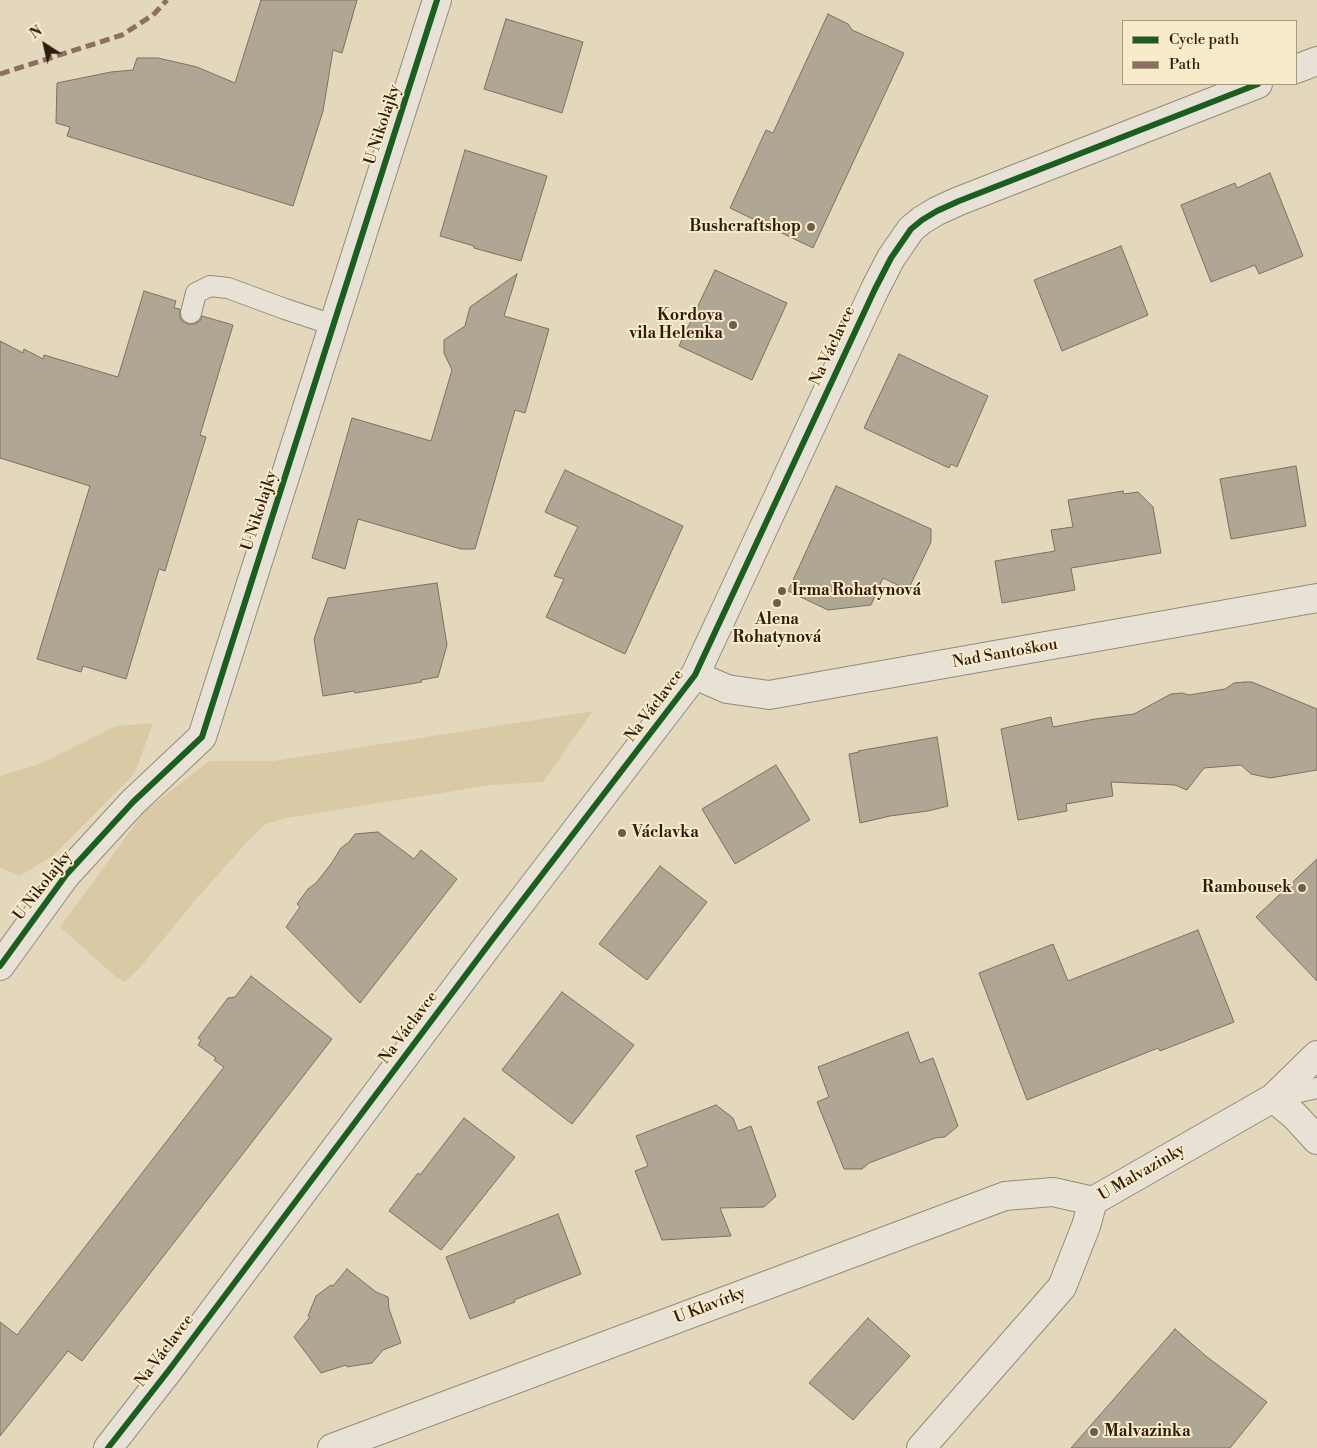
<!DOCTYPE html>
<html>
<head>
<meta charset="utf-8">
<style>
  body { margin:0 }
  #map { position:relative; width:1317px; height:1448px; overflow:hidden; background:#e3d8bc; font-family:"Libre Bodoni",serif }
  canvas { display:block }
  .legend { position:absolute; left:1122px; top:20px; width:175px; height:65px; box-sizing:border-box; background:#f7ebca; border:1px solid #a7977f; margin:0; padding:6px 9px; list-style:none; font-size:15px; color:#301a0e }
  .legend li { display:flex; align-items:center; gap:10px; height:25px }
  .legend b { width:25px; border:1px solid #a7977f }
  .north { position:absolute; left:20px; top:20px; width:50px; height:50px; -webkit-text-stroke:4px #f7ebca; paint-order:stroke; rotate:325deg; font-size:14px; font-weight:700; line-height:20px; text-align:center; color:#301a0e }
  .north::after { content:''; display:block; margin:auto; width:18px; height:22px; background:#301a0e; clip-path:polygon(50% 0,100% 100%,50% 72%,0 100%) }
</style>
</head>
<body>
<div id="map">
<canvas width="1317" height="1448"></canvas>
<ul class="legend">
<li><b style="height:6px;background:#1b5e20"></b>Cycle path</li>
<li><b style="height:6px;background:#8d6e63"></b>Path</li>
</ul>
<div class="north">N</div>
</div>
<script>
const ctx = document.querySelector('canvas').getContext('2d');
ctx.lineJoin = 'round';
function fillPath(path, color) { ctx.fillStyle = color; ctx.fill(path, 'evenodd'); }
const shape = rows => new Path2D(rows.map(r => 'M' + r).join(''));
function trace(path, color, width, dash) { ctx.strokeStyle = color; ctx.lineWidth = width; ctx.lineCap = dash ? 'butt' : 'round'; ctx.setLineDash(dash || []); ctx.stroke(path); }
function label(font, color, halo, rows, align = 'center') {
  ctx.font = font + ' "Libre Bodoni",serif'; ctx.lineWidth = 4; ctx.setLineDash([]); ctx.textBaseline = 'middle'; ctx.strokeStyle = halo; ctx.fillStyle = color; for (const [text, x, y, turn = 0] of rows) {
    ctx.save(); ctx.translate(x, y); ctx.rotate((+turn || 0) * Math.PI / 180); ctx.textAlign = isNaN(turn) ? turn : align; if (halo) ctx.strokeText(text, 0, 0); ctx.fillText(text, 0, 0); ctx.restore();
  }
}
fillPath(shape([
  [593,711,543,782,491,785,286,818,266,824,248,841,197,898,138,970,124,982,116,977,60,927,145,811,209,761,273,761],
  [153,723,135,773,53,856,19,876,0,867,0,776,40,764,116,726]
]), '#d9caa5');
const building = shape([
  [261,0,357,0,342,53,333,50,323,111,293,206,67,136,70,127,56,123,57,83,111,72,133,70,137,58,158,58,197,67,235,83,261,0],
  [828,14,848,24,852,30,904,53,813,248,730,208,766,130,773,133,828,14],
  [506,19,583,42,562,113,484,89,506,19],
  [465,150,547,176,521,261,474,248,474,246,440,236,465,150],
  [1270,173,1303,256,1259,274,1255,265,1211,282,1181,205,1235,183,1237,188,1270,173],
  [1121,246,1148,315,1062,351,1034,280,1121,246],
  [715,270,787,303,752,380,679,346,715,270],
  [517,274,504,316,549,329,525,413,515,410,475,549,461,549,358,519,345,569,312,558,352,418,431,441,452,370,444,353,444,340,465,326,470,307,517,274],
  [144,291,176,301,174,308,180,309,180,317,182,321,188,324,195,324,200,321,202,316,233,325,200,435,206,437,165,571,159,569,126,679,83,666,81,672,37,659,90,486,0,458,0,341,23,353,24,349,43,359,44,355,118,377,144,291],
  [899,354,988,396,957,467,951,464,949,468,864,428,899,354],
  [1296,466,1306,526,1231,539,1220,479,1296,466],
  [565,470,683,526,625,654,546,617,564,579,554,576,578,527,545,512,565,470],
  [836,486,931,529,931,542,908,590,883,578,871,605,828,610,788,591,836,486],
  [1123,491,1124,494,1138,492,1153,507,1161,553,1071,568,1075,590,1002,603,995,561,1055,551,1051,530,1073,527,1068,500,1123,491],
  [437,583,447,645,438,677,421,680,422,682,355,693,354,691,323,696,314,639,328,598,437,583],
  [1245,682,1252,682,1317,709,1317,770,1270,778,1251,774,1241,765,1204,768,1187,790,1175,785,1111,782,1113,796,1066,804,1067,811,1018,820,1001,729,1051,717,1053,727,1095,719,1134,714,1171,694,1182,693,1189,695,1225,689,1234,683,1245,682],
  [937,737,948,806,928,811,890,816,860,823,849,754,859,752,858,751,937,737],
  [776,765,810,820,735,864,702,809,776,765],
  [378,832,414,859,421,850,457,879,360,1003,286,927,300,907,297,904,308,889,316,883,331,864,341,848,349,842,355,834,378,832],
  [1317,859,1317,981,1256,917,1317,859],
  [660,866,707,902,647,980,599,944,660,866],
  [1198,930,1234,1022,1160,1051,1158,1048,1027,1100,979,973,1053,944,1068,981,1198,930],
  [251,976,332,1039,82,1361,68,1351,0,1436,0,1322,17,1335,224,1067,214,1060,216,1058,198,1045,201,1040,198,1038,228,998,235,997,251,976],
  [562,992,634,1045,572,1124,502,1070,562,992],
  [908,1032,920,1063,933,1058,958,1126,945,1137,935,1138,869,1163,862,1169,844,1169,817,1102,829,1097,818,1067,908,1032],
  [716,1105,733,1118,738,1131,751,1126,776,1196,764,1207,720,1208,731,1236,662,1240,635,1171,648,1166,636,1136,716,1105],
  [464,1118,515,1157,441,1250,389,1211,414,1178,418,1173,420,1175,464,1118],
  [558,1214,581,1274,514,1300,515,1302,470,1319,446,1257,558,1214],
  [347,1269,376,1292,388,1297,389,1309,401,1343,383,1350,372,1363,347,1367,346,1365,321,1373,294,1337,310,1317,308,1316,316,1296,331,1285,333,1286,347,1269],
  [868,1318,910,1356,853,1420,809,1383,868,1318],
  [1175,1329,1207,1357,1267,1402,1230,1448,1071,1448,1175,1329]
]);
fillPath(building, '#afa693');
trace(building, '#7a7162', 1);
const service = shape([
  [191,313,196,293,210,286,228,288,285,309,333,325],
  [1273,1098,1317,1088]
]);
const minor = shape([
  [695,675,727,689,769,695,1317,598],
  [0,966,66,875,133,802,202,737,437,0],
  [1273,1098,1294,1115,1317,1140],
  [332,1448,1005,1196,1053,1192,1093,1201],
  [921,1448,1062,1287,1086,1226,1093,1201,1273,1098,1317,1055]
]);
const tertiary = shape([
  [1296,69,1317,61],
  [108,1448,169,1370,492,940,695,675,875,289,891,258,911,229,922,220,937,211,959,201,1258,84]
]);
trace(service, '#938a7a', 22);
trace(minor, '#938a7a', 30);
trace(tertiary, '#938a7a', 30);
trace(service, '#e7e2d5', 20);
trace(minor, '#e7e2d5', 28);
trace(tertiary, '#e7e2d5', 28);
trace(shape([
  [0,74,122,35,153,15,167,0]
]), '#8d6e63', 5, [10, 5]);
trace(shape([
  [0,966,66,875,133,802,202,737,437,0],
  [108,1448,169,1370,492,940,695,675,875,289,891,258,911,229,922,220,937,211,959,201,1258,84]
]), '#1b5e20', 6);
for (const [x, y, r, color] of [
  [811,227,5,"#6f5c4b"],
  [733,325,5,"#6f5c4b"],
  [782,591,5,"#6f5c4b"],
  [777,603,5,"#6f5c4b"],
  [622,833,5,"#6f5c4b"],
  [1302,888,5,"#6f5c4b"],
  [1094,1432,5,"#6f5c4b"]
]) { const dot = new Path2D(); dot.arc(x, y, r, 0, 2 * Math.PI); ctx.fillStyle = color; ctx.fill(dot); trace(dot, '#f7ebca', 2); }
label('16px', '#301a0e', '#f7ebca', [
  ["U Nikolajky",383,125,-72],
  ["Na Václavce",833,346,-65],
  ["U Nikolajky",260,511,-72],
  ["Nad Santoškou",1005,654,-10],
  ["Na Václavce",655,706,-53],
  ["U Nikolajky",43,886,-52],
  ["Na Václavce",409,1028,-53],
  ["U Malvazinky",1142,1173,-30],
  ["U Klavírky",710,1306,-21],
  ["Na Václavce",165,1351,-53]
]);
label('bold 16px', '#301a0e', '#f7ebca', [
  ["Bushcraftshop",801,227],
  ["Kordova",723,316],
  ["vila Helenka",723,334],
  ["Irma Rohatynová",792,591,"left"],
  ["Alena",777,620,"center"],
  ["Rohatynová",777,638,"center"],
  ["Václavka",632,833,"left"],
  ["Rambousek",1292,888],
  ["Malvazinka",1104,1432,"left"]
], 'right');
</script>
</body>
</html>
